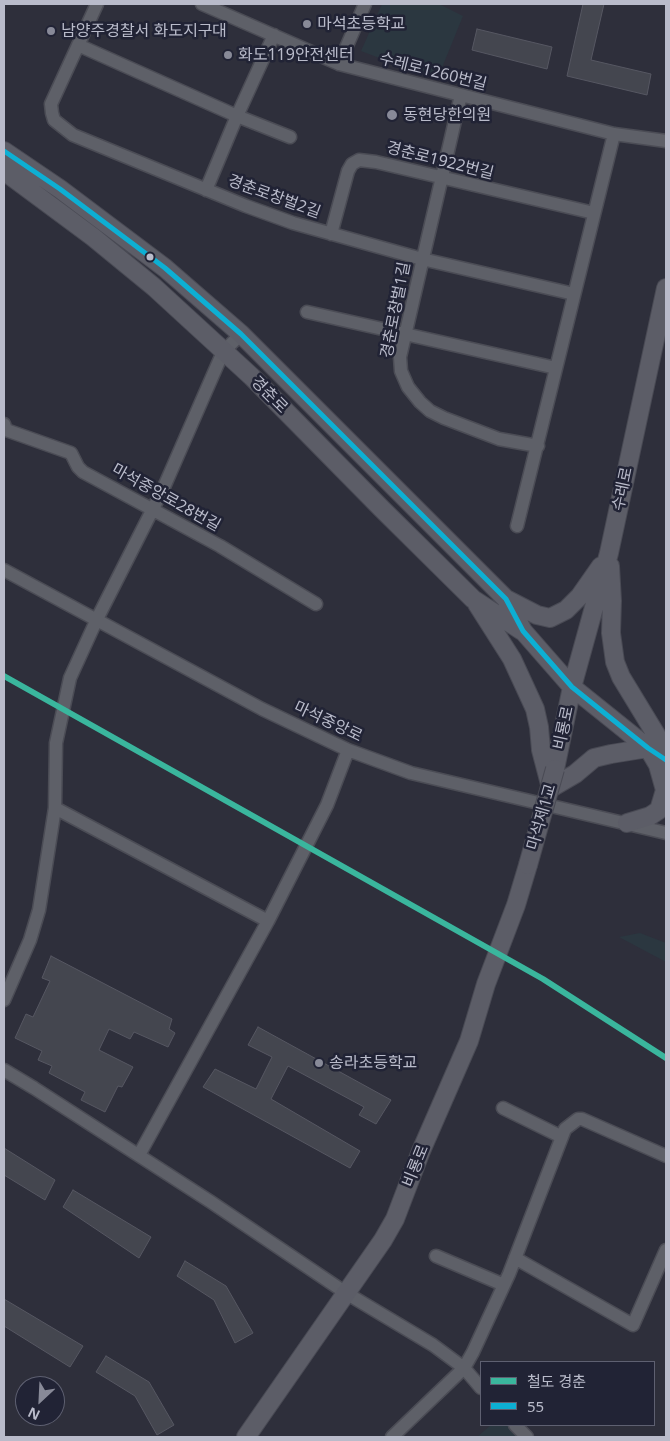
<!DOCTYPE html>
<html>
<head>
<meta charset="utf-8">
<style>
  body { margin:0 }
  #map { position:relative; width:670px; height:1441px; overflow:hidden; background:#2e2f3b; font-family:"Noto Sans","Noto Sans KR",sans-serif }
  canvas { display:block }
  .frame { position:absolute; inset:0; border:5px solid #b9bbca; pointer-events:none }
  .legend { position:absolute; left:480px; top:1361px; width:175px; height:65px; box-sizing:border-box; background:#212335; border:1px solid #5e6071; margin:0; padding:6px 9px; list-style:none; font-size:15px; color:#b9bbca }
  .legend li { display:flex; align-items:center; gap:10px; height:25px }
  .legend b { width:25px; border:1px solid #5e6071 }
  .north { position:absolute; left:15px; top:1376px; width:50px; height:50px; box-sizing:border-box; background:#212335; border:1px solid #5e6071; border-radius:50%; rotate:205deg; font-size:14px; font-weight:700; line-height:20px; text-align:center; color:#b9bbca }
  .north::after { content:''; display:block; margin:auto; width:18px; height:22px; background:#888a98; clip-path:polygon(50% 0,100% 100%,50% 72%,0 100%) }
</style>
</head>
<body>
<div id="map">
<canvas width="670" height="1441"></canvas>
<div class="frame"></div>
<ul class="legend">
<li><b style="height:6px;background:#3ab69d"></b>철도 경춘</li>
<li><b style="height:6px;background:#0dafd3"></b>55</li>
</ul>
<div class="north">N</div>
</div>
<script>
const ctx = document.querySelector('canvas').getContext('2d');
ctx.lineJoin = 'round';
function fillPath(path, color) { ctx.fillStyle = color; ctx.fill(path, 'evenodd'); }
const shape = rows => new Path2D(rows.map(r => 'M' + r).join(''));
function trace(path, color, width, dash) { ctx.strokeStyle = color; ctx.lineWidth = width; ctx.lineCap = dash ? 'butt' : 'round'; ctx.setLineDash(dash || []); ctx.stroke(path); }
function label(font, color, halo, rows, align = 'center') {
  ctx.font = font + ' "Noto Sans","Noto Sans KR",sans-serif'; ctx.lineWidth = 5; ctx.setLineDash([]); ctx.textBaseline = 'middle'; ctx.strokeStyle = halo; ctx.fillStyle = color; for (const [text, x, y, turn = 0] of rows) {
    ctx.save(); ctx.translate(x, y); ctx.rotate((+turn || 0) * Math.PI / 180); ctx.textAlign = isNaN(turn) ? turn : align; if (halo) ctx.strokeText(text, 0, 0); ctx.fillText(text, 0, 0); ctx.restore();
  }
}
fillPath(shape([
  [382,4,439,4,463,16,437,80,361,51],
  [640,933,666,943,666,962,619,937],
  [491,1425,515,1425,527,1437,477,1437]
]), '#2b3740');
const building = shape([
  [583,4,604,4,591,60,651,74,647,95,567,76,583,4],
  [477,29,552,47,547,69,472,50,477,29],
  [51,956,172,1019,169,1029,175,1033,168,1047,134,1032,130,1039,109,1029,99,1050,133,1067,122,1087,118,1086,105,1112,81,1100,85,1092,49,1073,52,1066,38,1060,42,1051,15,1038,26,1014,33,1017,50,981,42,978,51,956],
  [258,1027,391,1100,376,1124,359,1115,364,1107,288,1066,271,1099,360,1151,350,1168,203,1087,215,1069,256,1089,272,1057,248,1045,258,1027],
  [4,1148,55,1180,45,1200,4,1175,4,1148],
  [73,1190,151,1237,139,1258,63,1207,73,1190],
  [185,1261,226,1286,253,1333,235,1343,214,1300,177,1276,185,1261],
  [4,1299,83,1346,70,1367,4,1326,4,1299],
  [106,1356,149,1382,174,1425,157,1435,135,1396,96,1372,106,1356]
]);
fillPath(building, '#44464f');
trace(building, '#565762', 1);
const street = shape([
  [97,4,51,104,52,113,54,120,73,135,246,206,293,223,422,259,574,294],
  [202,4,339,64,614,134,666,141],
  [78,45,237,116,290,137],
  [339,64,365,4],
  [461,95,400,357,401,371,408,387,420,402,430,411,444,418,499,439,538,446],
  [206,190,237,116,274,35],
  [331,234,348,171,352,164,359,160,376,162,594,213],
  [307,312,556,368],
  [4,424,6,430,71,453,78,467,83,472,220,546,316,604],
  [517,526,614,134],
  [4,570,262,709,348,750,411,773,666,833],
  [55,808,268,921,139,1155],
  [268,921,327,805,348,750],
  [4,1000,30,940,39,910,55,808,56,743,70,678,97,619,164,487,223,352,241,334],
  [4,1070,34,1088,211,1202,346,1293,433,1345,464,1368,481,1388],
  [503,1108,562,1137],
  [436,1256,504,1285],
  [515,1258,633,1325,666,1250],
  [515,1425,527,1437],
  [392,1437,464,1368,473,1352,509,1274,565,1129,578,1119,582,1119,666,1156]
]);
const secondary = shape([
  [4,151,60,189,165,268,241,334,506,599,523,631,572,687,648,748,666,760],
  [4,171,93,237,154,287,252,377,381,508,473,599,522,631],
  [610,566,612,601,611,633,615,662,621,677,666,751],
  [506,599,537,615,550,618,566,610,580,596,601,566],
  [477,604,512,659,535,709,539,727,541,750,551,788,575,774,594,758,611,754,648,748,658,765,665,790,659,810,650,816,627,823],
  [555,769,572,687,609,553,666,288],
  [246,1437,383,1240,395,1219,421,1151,469,1041,486,984,516,905,528,865]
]);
trace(street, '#4b4c55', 15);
trace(secondary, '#494a54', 20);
trace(street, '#5e6068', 12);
trace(secondary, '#5c5d67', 18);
const secondaryBridge = shape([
  [528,865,555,769]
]);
trace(secondaryBridge, '#494a54', 20, []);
trace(secondaryBridge, '#5c5d67', 18);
trace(shape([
  [4,151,60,189,165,268,241,334,506,599,523,631,572,687,648,748,666,760]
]), '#0dafd3', 5);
trace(shape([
  [4,676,543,979,666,1058]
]), '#3ab69d', 6);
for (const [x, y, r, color] of [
  [307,24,5,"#888a98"],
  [51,31,5,"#888a98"],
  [228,55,5,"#888a98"],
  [392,115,6,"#888a98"],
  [150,257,4.5,"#b9bbca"],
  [319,1063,5,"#888a98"]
]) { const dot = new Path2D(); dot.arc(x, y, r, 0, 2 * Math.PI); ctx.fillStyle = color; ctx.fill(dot); trace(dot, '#212335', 2); }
label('16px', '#b9bbca', '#212335', [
  ["마석초등학교",317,24],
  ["남양주경찰서 화도지구대",61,31],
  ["화도119안전센터",238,55],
  ["동현당한의원",403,115],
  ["송라초등학교",329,1063]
], 'left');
label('16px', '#b9bbca', '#212335', [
  ["수레로1260번길",433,72,14],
  ["경춘로1922번길",440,161,14],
  ["경춘로창벌2길",274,197,20],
  ["경춘로창벌1길",396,310,-79],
  ["경춘로",269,395,45],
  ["수레로",623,489,-78],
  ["마석중앙로28번길",166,498,29],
  ["마석중앙로",328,722,25],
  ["비룡로",564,728,-78],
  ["마석제1교",542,817,-74],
  ["비룡로",416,1166,-68]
]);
</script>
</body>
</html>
